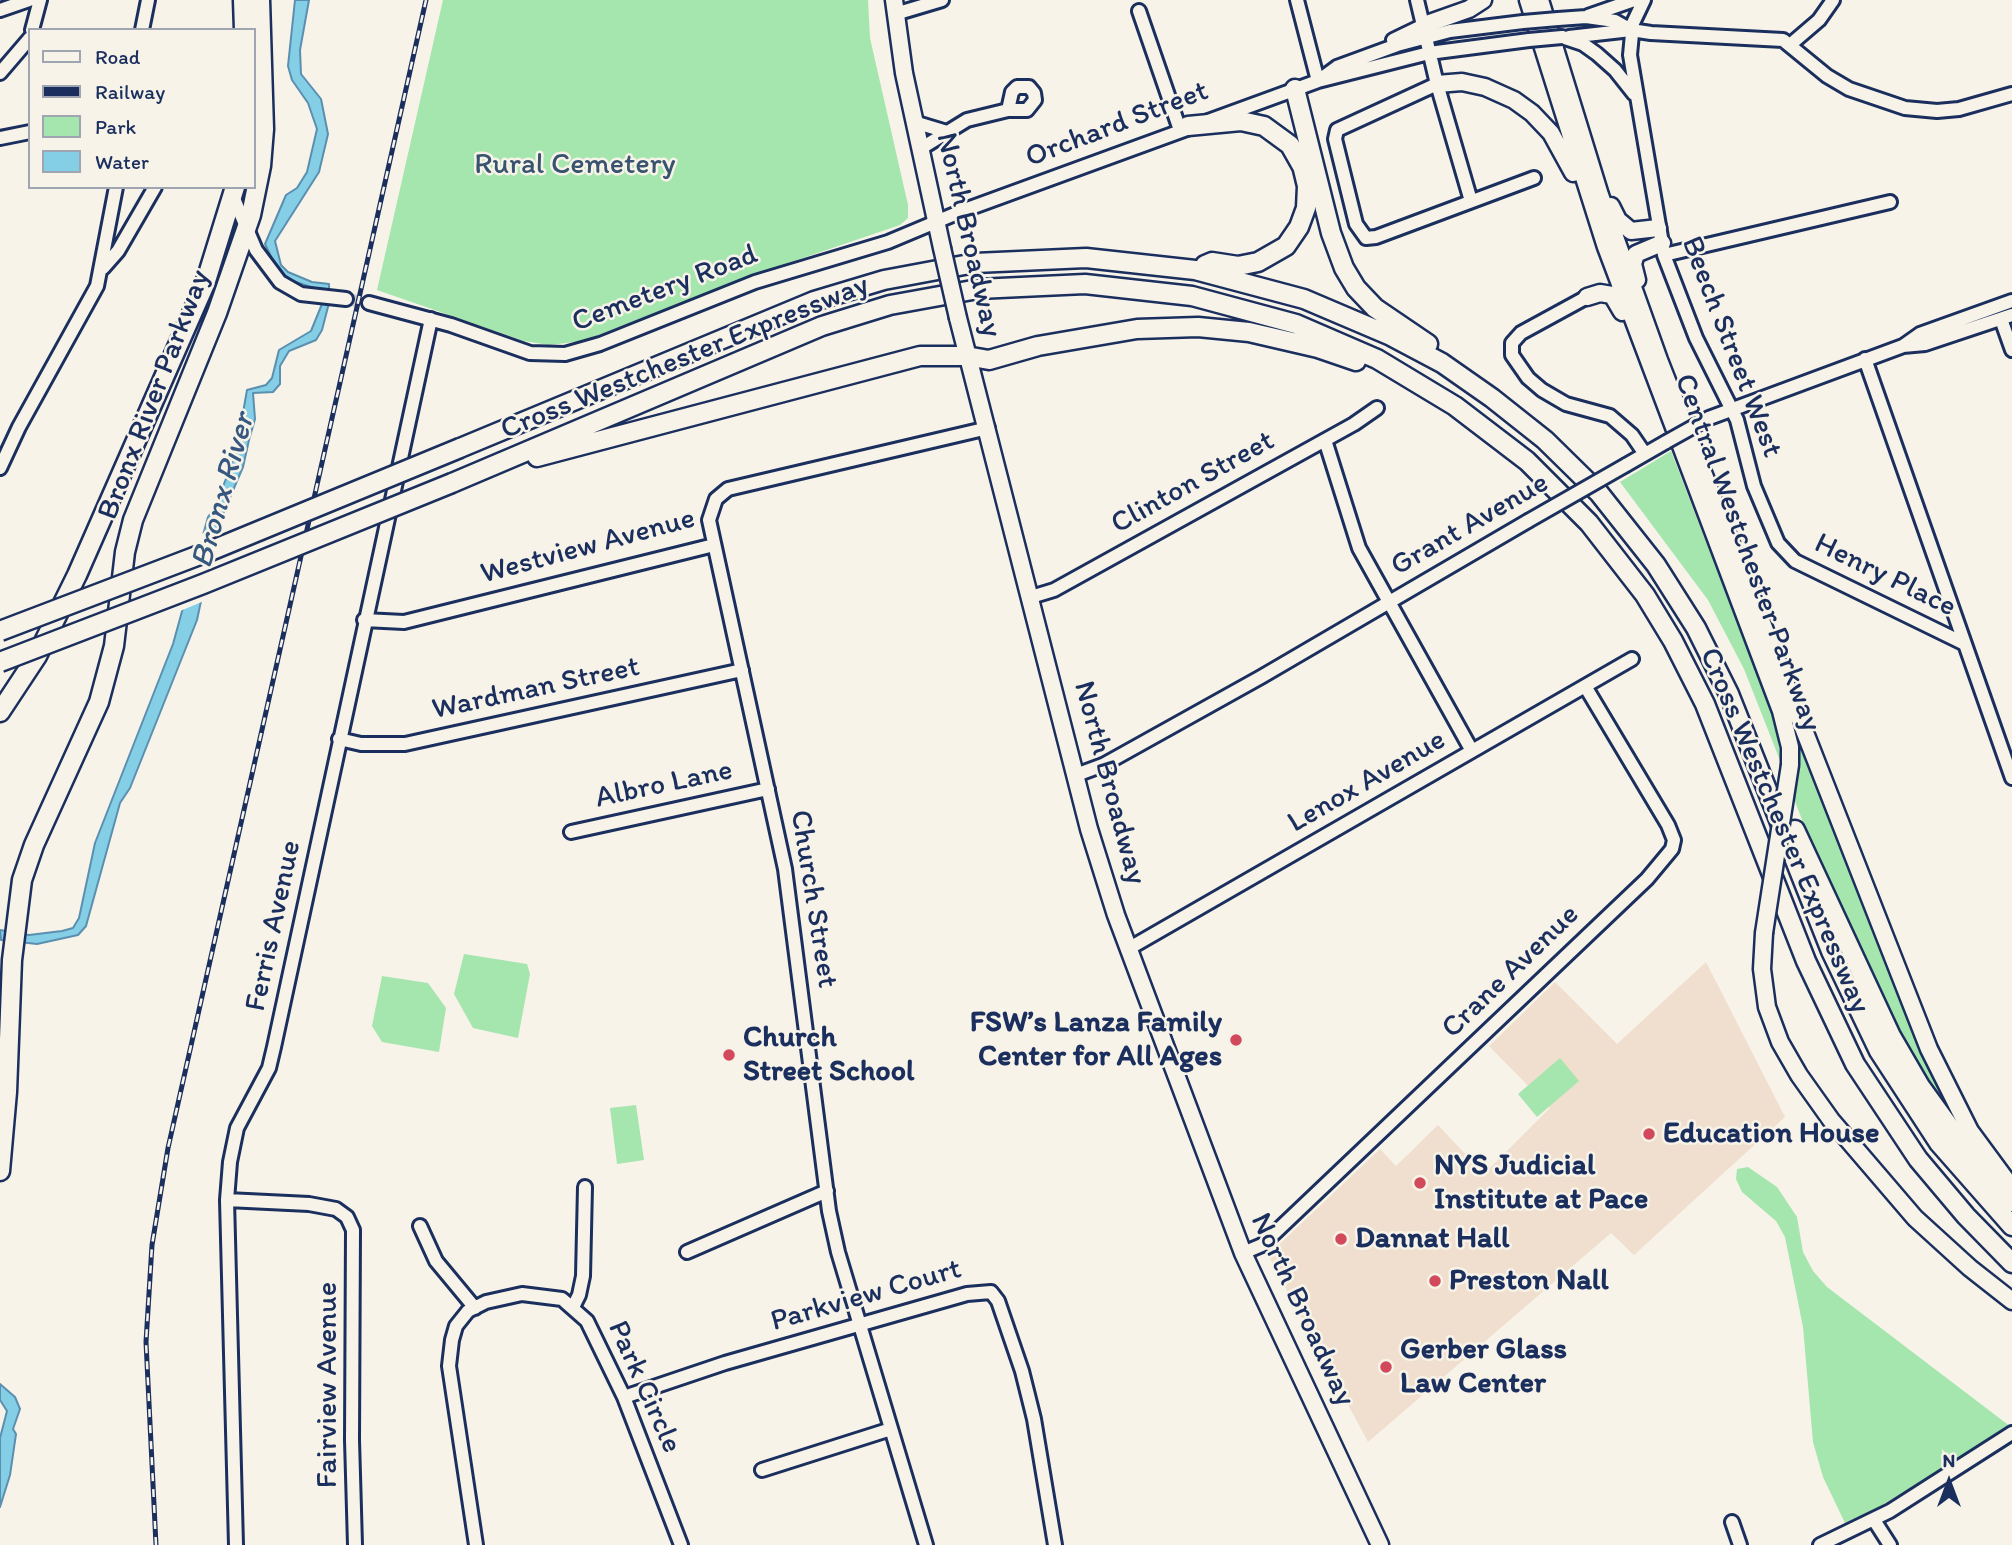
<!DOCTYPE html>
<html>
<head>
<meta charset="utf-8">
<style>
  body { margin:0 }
  #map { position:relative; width:2012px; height:1545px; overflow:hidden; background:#f7f3e8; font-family:Itim,sans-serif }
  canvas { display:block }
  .legend { position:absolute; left:28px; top:28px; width:228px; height:161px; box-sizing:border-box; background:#f7f3e8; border:2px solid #9fa5b1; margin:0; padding:9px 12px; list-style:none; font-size:21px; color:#1b2f5e }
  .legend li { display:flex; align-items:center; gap:14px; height:35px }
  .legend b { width:35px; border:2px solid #9fa5b1 }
  .north { position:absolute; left:1914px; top:1447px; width:70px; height:70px; -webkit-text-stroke:5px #f7f3e8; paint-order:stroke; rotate:0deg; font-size:19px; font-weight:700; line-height:28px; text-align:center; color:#1b2f5e }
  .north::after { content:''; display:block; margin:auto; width:24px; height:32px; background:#1b2f5e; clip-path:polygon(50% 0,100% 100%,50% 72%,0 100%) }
</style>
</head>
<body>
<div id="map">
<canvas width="2012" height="1545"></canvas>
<ul class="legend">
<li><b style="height:9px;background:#f7f3e8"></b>Road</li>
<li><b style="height:9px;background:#1b2f5e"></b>Railway</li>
<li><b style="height:19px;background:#a5e5ae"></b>Park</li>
<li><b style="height:19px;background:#85cfe6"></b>Water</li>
</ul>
<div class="north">N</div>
</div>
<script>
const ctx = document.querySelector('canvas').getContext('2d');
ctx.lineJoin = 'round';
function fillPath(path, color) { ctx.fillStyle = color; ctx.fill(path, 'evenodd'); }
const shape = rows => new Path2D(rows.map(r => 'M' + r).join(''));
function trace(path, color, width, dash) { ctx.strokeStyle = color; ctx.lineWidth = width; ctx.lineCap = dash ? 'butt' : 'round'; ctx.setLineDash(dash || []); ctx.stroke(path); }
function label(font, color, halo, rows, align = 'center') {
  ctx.font = font + ' Itim,sans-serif'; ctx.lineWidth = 5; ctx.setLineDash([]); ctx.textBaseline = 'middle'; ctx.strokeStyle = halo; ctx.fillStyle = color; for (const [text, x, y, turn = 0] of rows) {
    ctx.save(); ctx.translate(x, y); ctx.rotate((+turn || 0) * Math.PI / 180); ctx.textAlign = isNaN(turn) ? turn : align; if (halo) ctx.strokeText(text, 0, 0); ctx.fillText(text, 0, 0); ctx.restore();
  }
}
fillPath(shape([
  [1706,962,1785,1117,1634,1255,1611,1233,1368,1442,1268,1255,1380,1149,1396,1166,1438,1125,1484,1174,1550,1108,1489,1046,1555,982,1617,1044]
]), '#f0dfce');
fillPath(shape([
  [443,0,868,0,870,38,908,205,908,218,900,225,750,276,583,341,549,345,524,341,377,290],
  [1671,451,1776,724,1781,763,1744,669,1708,600,1620,482],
  [1795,724,1928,1069,1960,1130,1912,1062,1831,894,1794,799,1799,769],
  [464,954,527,964,530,974,518,1038,473,1028,454,994],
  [382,976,428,983,446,1008,439,1052,382,1042,372,1026],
  [1560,1058,1579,1081,1537,1117,1518,1094],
  [636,1105,644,1160,617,1164,610,1108],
  '1519 1168a8 8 0 1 1 16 0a8 8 0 1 1-16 0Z',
  [1748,1167,1777,1187,1797,1217,1803,1252,1813,1271,1827,1287,2011,1427,1879,1507,1845,1523,1823,1477,1813,1442,1803,1327,1785,1237,1776,1221,1742,1192,1736,1179,1737,1169]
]), '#a5e5ae');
const water = shape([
  [295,0,309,0,300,50,301,74,321,99,328,134,319,172,275,241,281,265,288,272,312,282,329,284,329,303,322,330,316,340,289,351,280,366,280,384,273,392,253,393,255,419,249,440,243,467,216,530,197,620,130,788,120,803,86,926,78,935,37,944,1,940,0,930,29,935,62,931,73,928,79,918,95,843,173,644,208,517,215,507,236,453,247,390,266,385,272,378,279,350,311,331,322,304,320,290,293,281,277,269,265,244,286,195,297,188,307,172,317,129,308,103,292,80,288,66,295,0],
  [0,1384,15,1397,20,1409,13,1429,16,1434,10,1475,0,1507,0,1438,7,1411,0,1400,0,1384]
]);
fillPath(water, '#85cfe6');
trace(water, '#5b8fb0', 2);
fillPath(shape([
  [221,526,204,601,180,611,199,535]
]), '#f7f3e8');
trace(shape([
  [346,299,369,303]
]), '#cbcccc', 12, [12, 6]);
const minor = shape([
  [1297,0,1318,81],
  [1417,0,1437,84,1471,201],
  [1644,0,1633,23,1630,55,1664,255,1696,338,1737,420,1754,486,1778,543,1795,561,1965,644],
  [0,10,29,0],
  [1139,11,1180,130],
  [895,14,942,0],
  [1588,16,1634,0],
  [1558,19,1586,17,1615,21,1631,30,1651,33,1783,40,1827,76,1849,89,1905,108,1937,111,1959,109,2012,94],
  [32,30,40,0],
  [142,30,148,0],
  [1562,37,1583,44,1597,54,1615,70,1634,94],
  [1569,37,1631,30],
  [1393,40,1424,25],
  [1791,44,1819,20,1833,0],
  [0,73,30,38],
  [1318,81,1337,67,1397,45,1450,31,1523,22],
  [1437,84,1337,130,1335,139,1356,224,1366,238,1376,237,1534,178],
  [1017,87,1029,87,1034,93,1035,100,1027,110,1008,110,1012,92,1017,87],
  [914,122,947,132],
  [0,138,30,132],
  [920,149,967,120,1008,110],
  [232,194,256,250,280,282,301,294,346,299],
  [1664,255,1890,202],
  [103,268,118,251,155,187],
  [1587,297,1521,333,1512,343,1512,355,1528,378,1542,390,1566,404,1610,416,1632,435,1645,454],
  [369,303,451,325,530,353,565,354,600,344,755,282,888,242,962,211,1318,81,1429,53,1529,40],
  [2001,319,2012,350],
  [1903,346,1920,334,2012,301],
  [1865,359,2012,778],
  [1709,418,1903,346,1925,344,2012,315],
  [1325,440,1359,548,1472,751],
  [1626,465,1666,442],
  [0,468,19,427,97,286,116,187],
  [1031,597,1054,590,1354,424,1377,408],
  [364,620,404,622,714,545],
  [339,739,361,744,405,744,742,670],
  [1076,775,1103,765,1261,677,1528,521],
  [571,832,768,789],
  [1128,949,1632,659],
  [227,1200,309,1204,336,1209,347,1217,353,1230,352,1440,355,1545],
  [420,1226,436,1261,475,1308],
  [687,1252,827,1191],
  [1243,1253,1262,1245,1647,879,1672,849,1674,840,1668,825,1585,686],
  [573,1307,579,1295,583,1276,585,1187],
  [624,1397,725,1363,967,1294,991,1292,998,1301,1022,1371,1034,1419,1055,1545],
  [762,1470,891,1429],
  [1874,1520,1890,1545],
  [1732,1522,1740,1545],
  [236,1545,227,1200,230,1162,237,1128,269,1068,274,1047,431,319],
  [476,1545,449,1366,452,1340,456,1326,468,1311,486,1302,522,1294,562,1299,587,1321,624,1397,681,1545],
  [926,1545,838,1252,829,1211,785,869,709,520,716,499,728,489,988,428],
  [1820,1545,1890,1511,2012,1433]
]);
const major = shape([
  [894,0,904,73,942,248],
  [1528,0,1606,247,1781,711,1790,747,1790,765],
  [1540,0,1600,195,1659,360,1929,1049,1970,1131,2012,1188],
  [1424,25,1469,9,1483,0],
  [1437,84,1462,82,1485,87,1514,100,1532,113,1551,133,1573,173],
  [1611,206,1618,220,1631,231,1658,228],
  [1637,280,1633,264,1636,254,1662,243],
  [1587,297,1600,293,1612,295,1622,312],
  [958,318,1089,829,1116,915,1243,1253,1380,1545],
  [1764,933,1762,969,1767,1007,1780,1042,1799,1075,1831,1120,1915,1218,1970,1268,2012,1301]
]);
const highway = shape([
  [243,0,244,30],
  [1295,89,1331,233,1344,268,1356,288,1375,308,1428,344],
  [1188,126,1241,121,1264,126,1290,145,1303,168],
  [1205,265,1212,262,1238,266,1258,262,1286,246,1299,227,1306,208,1307,186,1300,157],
  [460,448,814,301,884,280,975,263,1086,258,1195,270,1304,299,1391,336,1442,363,1492,398,1545,440,1599,493,1656,565,1696,628,1729,694,1831,951,1879,1051,1939,1143,2012,1226],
  [537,457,920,356,966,356,989,360,1038,346,1137,329,1198,327,1249,332,1318,348,1356,361],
  [452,483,822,326,890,305,978,289,1085,284,1192,296,1296,324,1377,359,1455,406,1527,461,1589,523,1645,595,1673,641,1705,704,1806,961,1855,1064,1918,1159,1966,1216,2012,1263],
  [0,712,37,656,77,575,205,284,235,187],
  [1795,830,1891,1036,1920,1086,1959,1140,2012,1202],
  [0,1171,7,1092,12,960,22,880,34,845,99,702,114,646,125,552,133,520,217,313,251,215,261,166,264,129,260,0]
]);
trace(minor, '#1b2f5e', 18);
trace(major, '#1b2f5e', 21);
trace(highway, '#1b2f5e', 23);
trace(minor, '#f7f3e8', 12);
trace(major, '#f7f3e8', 16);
trace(highway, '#f7f3e8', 18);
const rail = shape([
  [156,1545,146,1342,152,1245,168,1148,426,0]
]);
trace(rail, '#1b2f5e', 5);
trace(rail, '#f7f3e8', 2.5, [8]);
const minorBridge = shape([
  [1523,22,1558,19],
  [1529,40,1562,37],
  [1666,442,1709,418],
  [1528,521,1626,465]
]);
const majorBridge = shape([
  [942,248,958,318],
  [1764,933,1790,765]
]);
const highwayBridge = shape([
  [0,631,210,551,460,448],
  [0,662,203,584,452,483]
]);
trace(minorBridge, '#1b2f5e', 18, []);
trace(majorBridge, '#1b2f5e', 21, []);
trace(highwayBridge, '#1b2f5e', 23, []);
trace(minorBridge, '#f7f3e8', 12);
trace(majorBridge, '#f7f3e8', 16);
trace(highwayBridge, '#f7f3e8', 18);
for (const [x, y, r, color] of [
  [1236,1040,7,"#d1495b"],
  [729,1055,7,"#d1495b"],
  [1649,1134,7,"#d1495b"],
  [1420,1183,7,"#d1495b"],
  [1341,1239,7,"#d1495b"],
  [1435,1281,7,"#d1495b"],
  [1386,1367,7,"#d1495b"]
]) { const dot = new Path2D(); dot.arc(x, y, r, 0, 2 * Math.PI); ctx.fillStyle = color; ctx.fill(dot); trace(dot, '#f7f3e8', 2.5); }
label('30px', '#1b2f5e', '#f7f3e8', [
  ["Orchard Street",1117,125,-21],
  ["North Broadway",968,235,77],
  ["Cemetery Road",665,289,-21],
  ["Beech Street West",1731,347,69],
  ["Cross Westchester Expressway",685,358,-22],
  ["Bronx River Parkway",155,395,-69],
  ["Clinton Street",1193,483,-29],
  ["Grant Avenue",1470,525,-30],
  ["Westview Avenue",588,547,-15],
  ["Central Westchester Parkway",1747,553,70],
  ["Henry Place",1885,576,26],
  ["Wardman Street",536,689,-12],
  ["Lenox Avenue",1367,782,-30],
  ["North Broadway",1109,783,75],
  ["Albro Lane",664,785,-12],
  ["Cross Westchester Expressway",1784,831,67],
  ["Church Street",813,899,81],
  ["Ferris Avenue",274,926,-78],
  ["Crane Avenue",1511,972,-44],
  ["Parkview Court",866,1296,-16],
  ["North Broadway",1302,1310,65],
  ["Fairview Avenue",328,1385,-90],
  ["Park Circle",644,1387,66]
]);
label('30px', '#37536e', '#f7f3e8', [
  ["Rural Cemetery",575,165]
]);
label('bold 30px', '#1b2f5e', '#f7f3e8', [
  ["FSW’s Lanza Family",1222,1023,"right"],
  ["Center for All Ages",1222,1057,"right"],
  ["Church",743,1038],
  ["Street School",743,1072],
  ["Education House",1663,1134],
  ["NYS Judicial",1434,1166],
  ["Institute at Pace",1434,1200],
  ["Dannat Hall",1355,1239],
  ["Preston Nall",1449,1281],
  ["Gerber Glass",1400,1350],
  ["Law Center",1400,1384]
], 'left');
label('italic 32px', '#365780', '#f7f3e8', [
  ["Bronx River",224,491,-74]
]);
</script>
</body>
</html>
